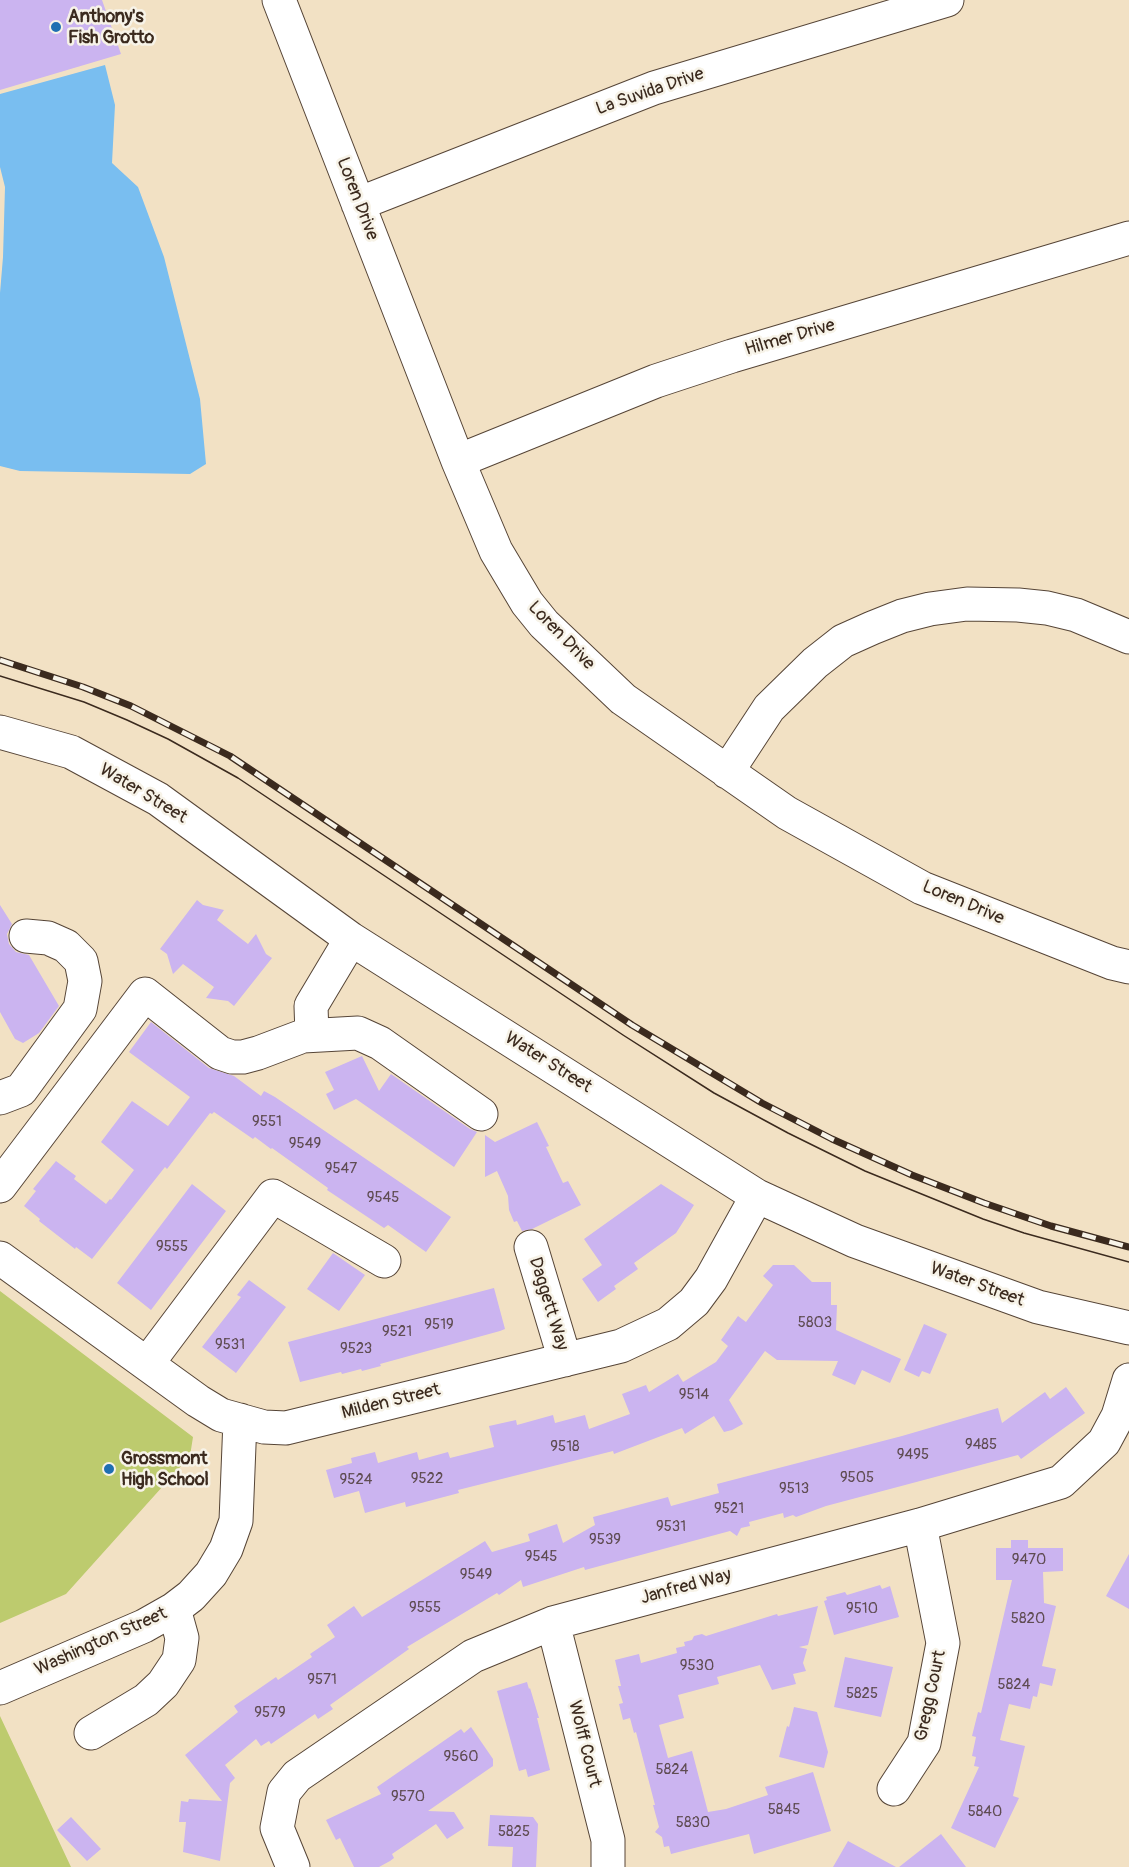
<!DOCTYPE html>
<html>
<head>
<meta charset="utf-8">
<style>
  body { margin:0 }
  canvas { display:block; background:#f2e1c4 }
</style>
</head>
<body>
<canvas width="1129" height="1867"></canvas>
<script>
const ctx = document.querySelector('canvas').getContext('2d');
ctx.lineJoin = 'round';
function fillPath(path, color) { ctx.fillStyle = color; ctx.fill(path, 'evenodd'); }
const shape = rows => new Path2D(rows.map(r => 'M' + r).join(''));
function trace(path, color, width, dash) { ctx.strokeStyle = color; ctx.lineWidth = width; ctx.lineCap = dash ? 'butt' : 'round'; ctx.setLineDash(dash || []); ctx.stroke(path); }
function label(font, color, halo, rows, align = 'center') {
  ctx.font = font + ' Pangolin,sans-serif'; ctx.lineWidth = 5; ctx.setLineDash([]); ctx.textBaseline = 'middle'; ctx.strokeStyle = halo; ctx.fillStyle = color; for (const [text, x, y, turn = 0] of rows) {
    ctx.save(); ctx.translate(x, y); ctx.rotate((+turn || 0) * Math.PI / 180); ctx.textAlign = isNaN(turn) ? turn : align; if (halo) ctx.strokeText(text, 0, 0); ctx.fillText(text, 0, 0); ctx.restore();
  }
}
fillPath(shape([
  [0,1291,193,1437,190,1456,66,1594,0,1623],
  [0,1716,71,1867,0,1867]
]), '#bdcb6e');
fillPath(shape([
  [105,65,115,105,112,163,138,187,164,257,200,399,206,464,190,474,20,471,0,466,0,293,3,257,5,187,0,167,0,94]
]), '#79bef0');
fillPath(shape([
  [0,0,102,0,121,54,0,90],
  [197,900,203,905,224,910,217,920,248,944,256,934,266,954,272,958,234,1006,228,1001,206,998,214,987,183,964,173,974,167,954,160,949],
  [0,905,12,924,7,934,9,944,16,952,29,955,59,1006,39,1033,23,1043,15,1039,0,1012],
  [151,1022,209,1068,234,1076,261,1096,264,1091,275,1097,451,1217,426,1252,388,1225,384,1228,327,1190,328,1188,272,1148,271,1149,255,1137,253,1139,214,1112,212,1114,210,1113,167,1169,165,1167,92,1259,76,1247,75,1249,39,1221,40,1219,24,1206,36,1191,33,1189,56,1161,76,1176,74,1179,106,1204,110,1199,111,1200,134,1170,101,1142,132,1101,168,1126,190,1097,129,1052],
  [362,1056,379,1091,391,1074,470,1129,477,1132,454,1167,356,1099,334,1110,326,1094,334,1090,325,1072],
  [537,1122,549,1146,546,1147,563,1183,568,1181,581,1205,532,1229,522,1231,517,1221,514,1222,509,1210,508,1196,497,1171,485,1177,485,1135,495,1142],
  [192,1184,226,1211,151,1310,117,1283],
  [661,1184,694,1205,676,1233,634,1263,638,1269,614,1286,616,1289,598,1302,582,1279,602,1265,584,1239],
  [333,1253,365,1275,339,1311,307,1289],
  [773,1265,794,1265,812,1282,831,1282,831,1305,837,1305,836,1330,901,1359,890,1383,862,1370,855,1385,832,1375,838,1361,777,1360,765,1351,729,1400,743,1424,732,1430,724,1432,714,1416,685,1434,682,1428,614,1454,613,1451,458,1490,459,1493,406,1507,405,1502,365,1513,359,1491,334,1498,326,1470,352,1463,351,1458,375,1452,378,1463,417,1452,419,1460,448,1452,450,1458,494,1447,489,1426,516,1420,517,1425,553,1415,555,1423,585,1415,589,1429,630,1414,622,1394,646,1385,649,1392,678,1374,683,1382,716,1362,728,1346,721,1340,738,1316,746,1322,773,1285,763,1276],
  [249,1280,286,1307,236,1373,202,1347,241,1297,237,1295],
  [494,1288,505,1329,500,1331,380,1364,381,1366,362,1371,361,1369,342,1374,341,1372,300,1382,288,1342],
  [924,1324,947,1334,930,1374,922,1371,919,1377,904,1370],
  [1066,1387,1085,1413,1021,1459,1018,1455,826,1506,796,1517,793,1515,784,1518,783,1513,749,1522,750,1526,741,1528,737,1536,730,1531,585,1570,584,1567,523,1587,521,1580,499,1595,497,1593,407,1647,409,1649,330,1705,333,1709,318,1719,315,1714,271,1744,269,1741,261,1746,256,1739,225,1765,235,1778,230,1783,220,1861,183,1852,186,1822,179,1822,181,1801,188,1802,189,1799,222,1801,185,1755,238,1712,234,1706,276,1677,278,1680,312,1657,310,1654,335,1637,327,1625,354,1606,362,1617,485,1541,492,1552,530,1541,528,1534,557,1524,563,1543,595,1525,593,1517,668,1497,671,1506,719,1493,717,1484,902,1436,998,1408,1002,1423,1045,1392,1050,1399],
  [1011,1540,1028,1540,1028,1548,1063,1548,1063,1571,1043,1572,1044,1603,1056,1606,1042,1666,1056,1669,1052,1686,1040,1683,1037,1697,1033,1696,1030,1709,1009,1704,1000,1740,1025,1746,1013,1796,1019,1798,995,1848,951,1828,979,1767,974,1766,976,1757,972,1756,976,1737,972,1736,978,1712,981,1713,1012,1580,996,1580,996,1548,1011,1548],
  [1129,1554,1129,1609,1106,1596],
  [880,1585,882,1589,890,1586,899,1617,834,1635,824,1601,827,1600,826,1597,845,1592,847,1595],
  [818,1606,808,1645,799,1647,807,1649,803,1663,806,1671,793,1674,796,1684,772,1690,760,1665,717,1677,719,1684,678,1695,684,1718,659,1725,668,1758,692,1751,708,1812,726,1809,768,1795,765,1787,813,1772,831,1831,754,1854,749,1834,671,1854,669,1846,664,1847,662,1837,655,1832,659,1827,653,1805,655,1805,636,1732,634,1733,630,1718,623,1720,619,1704,623,1703,618,1686,621,1686,615,1660,639,1654,641,1663,677,1653,676,1648,685,1646,684,1642,692,1640,694,1636,702,1634,706,1636,777,1614,778,1616],
  [845,1657,893,1667,881,1717,834,1707],
  [527,1682,529,1689,530,1688,539,1718,537,1718,550,1770,528,1777,526,1769,519,1771,497,1691],
  [794,1707,817,1712,828,1752,824,1768,779,1757,787,1726,789,1727],
  [471,1727,493,1759,493,1766,428,1811,454,1812,464,1828,447,1839,436,1824,392,1854,394,1858,390,1861,379,1867,354,1867,340,1838,336,1840,326,1820,381,1794,377,1787,461,1729,464,1733],
  [490,1815,533,1817,538,1824,536,1867,512,1867,513,1847,488,1846],
  [71,1817,101,1849,87,1861,57,1830],
  [941,1834,966,1867,899,1867],
  [848,1841,896,1867,833,1867]
]), '#cbb4f0');
const minor = shape([
  [279,0,458,461,496,551,527,603,544,624,623,699,787,813,922,888,1112,963,1129,967],
  [358,204,654,88,947,0],
  [458,461,656,381,732,356,1129,238],
  [0,732,71,752,158,799,351,939,757,1196,855,1241,1038,1307,1129,1328],
  [727,772,769,708,815,663,843,641,872,628,902,616,930,609,967,604,1018,605,1047,608,1076,615,1129,637],
  [312,1035,311,1006,351,939],
  [0,1098,21,1090,80,1009,85,981,81,961,66,946,48,938,26,936],
  [0,1186,145,994,220,1053,232,1057,243,1057,258,1053,303,1036,358,1033,380,1043,481,1114],
  [531,1247,565,1360],
  [0,1258,198,1401,221,1415,264,1427,286,1428,621,1346,668,1324,694,1302,711,1279,757,1196],
  [147,1364,273,1196,384,1261],
  [553,1623,608,1840,608,1867],
  [0,1688,144,1626,174,1609,191,1596,211,1574,226,1549,236,1521,240,1420],
  [91,1733,146,1700,163,1684,179,1660,182,1638,174,1609],
  [894,1789,924,1743,943,1643,920,1525],
  [293,1867,277,1828,284,1792,297,1776,473,1656,553,1623,920,1525,1061,1482,1104,1442,1118,1416,1129,1380]
]);
trace(minor, '#564537', 35);
trace(minor, '#fff', 33);
trace(shape([
  [0,676,84,702,127,720,168,739,238,778,623,1035,714,1093,788,1133,865,1171,983,1219,1024,1233,1129,1262]
]), '#3b2a1e', 1.5);
const rail = shape([
  [0,660,83,687,131,706,230,756,632,1025,762,1103,832,1139,912,1175,984,1203,1051,1226,1129,1247]
]);
trace(rail, '#3b2a1e', 7);
trace(rail, '#f7f3e8', 4.5, [14]);
for (const [x, y, r, color] of [
  [56,27,6,"#1f6fb2"],
  [109,1469,6,"#1f6fb2"]
]) { const dot = new Path2D(); dot.arc(x, y, r, 0, 2 * Math.PI); ctx.fillStyle = color; ctx.fill(dot); trace(dot, '#f7f3e8', 2); }
label('15px', '#5f4c52', null, [
  ["9551",267,1122],
  ["9549",305,1144],
  ["9547",341,1169],
  ["9545",383,1198],
  ["9555",172,1247],
  ["5803",815,1323],
  ["9519",439,1325],
  ["9521",397,1332],
  ["9531",230,1345],
  ["9523",356,1349],
  ["9514",694,1395],
  ["9485",981,1445],
  ["9518",565,1447],
  ["9495",913,1455],
  ["9505",857,1478],
  ["9522",427,1479],
  ["9524",356,1480],
  ["9513",794,1489],
  ["9521",729,1509],
  ["9531",671,1527],
  ["9539",605,1540],
  ["9545",541,1557],
  ["9470",1029,1560],
  ["9549",476,1575],
  ["9555",425,1608],
  ["9510",862,1609],
  ["5820",1028,1619],
  ["9530",697,1666],
  ["9571",322,1680],
  ["5824",1014,1685],
  ["5825",862,1694],
  ["9579",270,1713],
  ["9560",461,1757],
  ["5824",672,1770],
  ["9570",408,1797],
  ["5845",784,1810],
  ["5840",985,1812],
  ["5830",693,1823],
  ["5825",514,1832]
]);
label('bold 18px', '#3b2a1e', '#f7f3e8', [
  ["Anthony's",68,17],
  ["Fish Grotto",68,38],
  ["Grossmont",121,1459],
  ["High School",121,1480]
], 'left');
label('18px', '#3b2a1e', '#f7f3e8', [
  ["La Suvida Drive",650,92,-19],
  ["Loren Drive",357,199,69],
  ["Hilmer Drive",790,338,-16],
  ["Loren Drive",561,636,46],
  ["Water Street",143,794,31],
  ["Loren Drive",963,903,23],
  ["Water Street",548,1063,32],
  ["Water Street",977,1285,20],
  ["Daggett Way",548,1304,73],
  ["Milden Street",391,1402,-14],
  ["Janfred Way",686,1587,-15],
  ["Washington Street",101,1642,-24],
  ["Gregg Court",931,1696,-78],
  ["Wolff Court",584,1744,76]
]);
</script>
</body>
</html>
